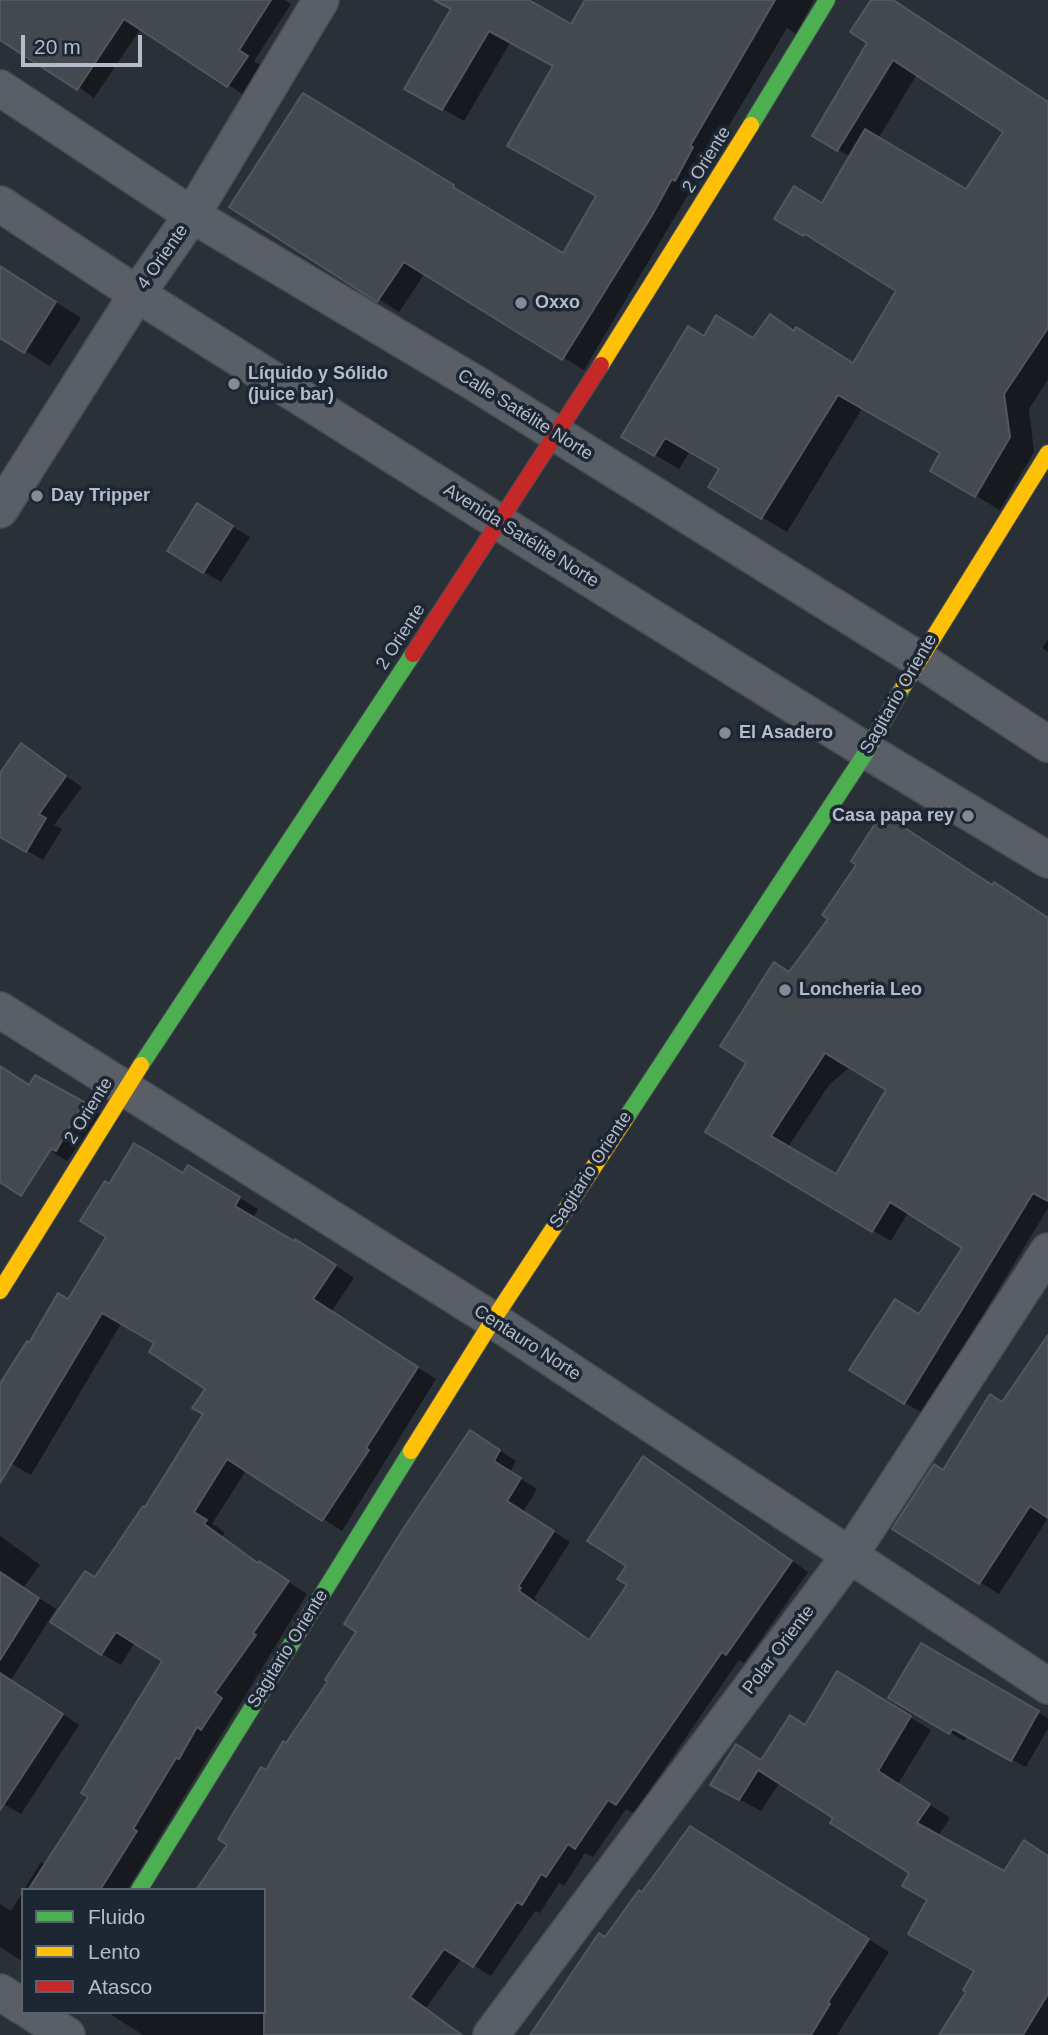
<!DOCTYPE html>
<html>
<head>
<meta charset="utf-8">
<style>
  body { margin:0 }
  #map { position:relative; width:1048px; height:2035px; overflow:hidden; background:#2a3038; font-family:Helvetica,sans-serif }
  canvas { display:block }
  .legend { position:absolute; left:21px; top:1888px; width:245px; height:126px; box-sizing:border-box; background:#1d2633; border:2px solid #59626f; margin:0; padding:9px 12px; list-style:none; font-size:21px; color:#b4bcc9 }
  .legend li { display:flex; align-items:center; gap:14px; height:35px }
  .legend b { width:35px; border:2px solid #59626f }
  .scale { position:absolute; left:21px; top:35px; width:121px; height:32px; box-sizing:border-box; border:4px solid #b4bcc9; border-top:0; padding-left:9px; font-size:21px; line-height:24px; white-space:nowrap; color:#b4bcc9; -webkit-text-stroke:5px #1d2633; paint-order:stroke }
</style>
</head>
<body>
<div id="map">
<canvas width="1048" height="2035"></canvas>
<ul class="legend">
<li><b style="height:9px;background:#4caf50"></b>Fluido</li>
<li><b style="height:9px;background:#ffc107"></b>Lento</li>
<li><b style="height:9px;background:#c62828"></b>Atasco</li>
</ul>
<div class="scale">20 m</div>
</div>
<script>
const ctx = document.querySelector('canvas').getContext('2d');
ctx.lineJoin = 'round';
function fillPath(path, color) { ctx.fillStyle = color; ctx.fill(path, 'evenodd'); }
const shape = rows => new Path2D(rows.map(r => 'M' + r).join(''));
function trace(path, color, width, dash) { ctx.strokeStyle = color; ctx.lineWidth = width; ctx.lineCap = dash ? 'butt' : 'round'; ctx.setLineDash(dash || []); ctx.stroke(path); }
function label(font, color, halo, rows, align = 'center') {
  ctx.font = font + ' Helvetica,sans-serif'; ctx.lineWidth = 7; ctx.setLineDash([]); ctx.textBaseline = 'middle'; ctx.strokeStyle = halo; ctx.fillStyle = color; for (const [text, x, y, turn = 0] of rows) {
    ctx.save(); ctx.translate(x, y); ctx.rotate((+turn || 0) * Math.PI / 180); ctx.textAlign = isNaN(turn) ? turn : align; if (halo) ctx.strokeText(text, 0, 0); ctx.fillText(text, 0, 0); ctx.restore();
  }
}
fillPath(shape([
  [0,0,285,0,291,4,254,61,263,67,244,95,141,28,94,98,0,32],
  [451,0,534,0,532,4,571,25,587,0,814,0,796,34,787,28,584,370,425,273,399,312,231,207,324,107,475,199,473,201,563,255,598,195,555,66,511,41,464,121,406,88,457,3],
  [873,0,891,0,1048,102,1048,379,1029,409,1034,452,1000,510,932,470,942,453,863,407,787,532,710,486,721,469,690,451,679,469,623,436,705,338,754,340,770,317,854,364,899,290,776,218,823,205,851,157,814,136,870,43],
  [917,74,1006,131,966,191,878,139],
  [0,267,81,318,50,366,0,335],
  [215,516,250,537,221,582,204,572],
  [1048,640,1048,652,1042,648],
  [22,746,82,787,54,825,62,829,43,860,0,835,0,776],
  [993,887,1048,918,1048,1208,923,1413,905,1403,920,1315,965,1247,909,1211,891,1241,707,1132,748,1063,790,974],
  [850,1067,889,1089,837,1176,788,1147,829,1085],
  [0,1066,31,1086,36,1078,100,1114,67,1161,0,1118],
  [184,1175,207,1178,258,1209,253,1218,294,1243,315,1252,354,1278,331,1312,436,1379,342,1531,247,1469,212,1524,225,1532,222,1537,307,1594,127,1890,24,1890,41,1862,47,1865,90,1797,165,1661,135,1642,121,1665,102,1654,96,1579,145,1509,205,1413,207,1389,157,1343,122,1322,31,1475,0,1457,0,1389,30,1345,69,1301,108,1236,110,1186],
  [1048,1338,1048,1518,999,1594,894,1528,1003,1404],
  [487,1442,516,1461,510,1472,537,1489,523,1512,570,1542,534,1598,537,1599,535,1602,590,1641,629,1585,628,1566,660,1468,808,1572,744,1663,739,1660,634,1813,626,1809,593,1857,585,1853,564,1886,559,1883,540,1913,535,1911,491,1976,462,1958,426,2008,460,2033,459,2035,143,2035,107,2012,264,2012,264,1890,230,1844,267,1772],
  [0,1536,40,1565,23,1588,56,1609,11,1680,79,1725,21,1814,0,1802],
  [922,1645,1048,1718,1048,1728,1026,1767,968,1736,964,1741,891,1697],
  [858,1686,931,1730,898,1784,950,1818,938,1836,1005,1873,1048,1857,1048,2035,941,2035,968,1991,977,1971,911,1873,835,1817,780,1782,761,1811,733,1796,762,1761],
  [711,1840,889,1952,837,2035,531,2035,643,1894],
  [23,1892,23,1962,0,1947,0,1904,11,1911]
]), '#0007');
const building = shape([
  [0,0,271,0,239,50,248,56,227,87,124,19,77,90,0,40,0,0],
  [434,0,529,0,571,24,585,0,775,0,690,146,693,147,675,181,672,179,651,217,562,360,404,262,377,302,229,207,303,93,454,185,453,187,563,253,596,196,507,146,553,66,489,31,442,110,404,89,451,9,434,0],
  [871,0,893,0,1048,102,1048,328,1004,394,1010,437,975,497,930,471,940,453,838,395,761,519,708,487,719,469,665,438,654,456,621,437,688,326,704,336,716,315,753,338,770,314,794,331,796,327,853,363,896,291,805,234,803,236,774,219,794,186,822,203,865,129,966,189,1003,132,893,60,837,151,812,136,867,43,850,32,871,0],
  [0,266,56,302,24,353,0,338,0,266],
  [197,503,233,526,203,573,167,551,197,503],
  [21,743,66,776,39,814,46,818,26,852,0,837,0,773,21,743],
  [882,813,992,885,994,882,1048,918,1048,1201,1033,1193,904,1404,849,1370,895,1299,919,1314,962,1248,890,1202,872,1232,705,1132,746,1063,720,1046,774,962,789,972,828,919,822,915,856,865,851,861,882,813],
  [825,1053,886,1090,836,1174,771,1136,825,1053],
  [0,1066,29,1085,35,1075,84,1102,56,1151,51,1149,21,1196,0,1182,0,1066],
  [134,1143,183,1173,188,1165,240,1197,235,1206,294,1241,295,1239,336,1265,313,1299,418,1367,366,1448,369,1450,322,1521,227,1459,194,1512,207,1520,204,1524,258,1563,259,1561,289,1581,253,1633,256,1635,215,1693,222,1698,201,1730,197,1727,179,1759,176,1758,133,1829,137,1831,100,1890,28,1890,88,1797,81,1793,162,1661,116,1632,101,1655,50,1622,85,1571,95,1577,143,1506,145,1507,203,1414,192,1408,205,1389,149,1352,154,1343,102,1313,0,1483,0,1384,27,1341,29,1343,58,1293,68,1299,106,1237,80,1221,105,1181,109,1184,134,1143],
  [1048,1335,1048,1518,1030,1506,979,1584,892,1529,934,1464,943,1470,990,1394,1002,1402,1048,1335],
  [470,1430,500,1450,494,1461,521,1478,507,1501,554,1531,518,1587,521,1588,519,1591,589,1640,627,1585,617,1579,626,1566,587,1541,643,1456,792,1561,726,1655,722,1652,616,1805,608,1800,575,1849,568,1844,546,1877,541,1874,522,1905,517,1902,473,1967,444,1949,410,1997,462,2035,264,2035,264,1890,196,1890,227,1845,218,1839,261,1767,266,1770,283,1741,286,1743,328,1681,325,1680,356,1632,344,1624,403,1529,470,1430],
  [0,1572,39,1598,0,1660,0,1572],
  [921,1643,1039,1711,1011,1761,953,1729,949,1734,888,1698,921,1643],
  [837,1671,911,1716,878,1771,930,1804,917,1823,1004,1871,1024,1840,1048,1856,1048,1994,1023,2035,939,2035,966,1992,963,1990,974,1971,908,1934,927,1900,902,1886,909,1873,830,1823,833,1818,758,1770,739,1800,710,1785,736,1744,761,1760,790,1715,805,1725,837,1671],
  [0,1673,63,1714,0,1810,0,1673],
  [690,1826,869,1939,828,2002,830,2004,811,2035,530,2035,599,1933,605,1937,639,1890,642,1892,690,1826]
]);
fillPath(building, '#444950');
trace(building, '#52575f', 2);
const street = shape([
  [0,88,192,215,473,382,918,659,1048,744],
  [0,204,137,294,500,523,867,751,1048,860],
  [0,510,137,294,192,215,321,0],
  [0,1010,493,1320,1048,1686],
  [0,1992,23,2007],
  [31,2012,67,2035],
  [491,2035,850,1555,1048,1251]
]);
const fast = shape([
  [751,125,827,0],
  [141,1065,413,654],
  [626,1118,867,751,904,685],
  [139,1890,411,1451]
]);
const slow = shape([
  [601,365,751,125],
  [904,685,1048,453],
  [0,1291,141,1065],
  [411,1451,493,1320,626,1118]
]);
const jam = shape([
  [413,654,601,365]
]);
trace(street, '#484c53', 38);
trace(fast, '#484c53', 18);
trace(slow, '#484c53', 18);
trace(jam, '#484c53', 18);
trace(street, '#5a5e66', 35);
trace(fast, '#4caf50', 16);
trace(slow, '#ffc107', 16);
trace(jam, '#c62828', 16);
for (const [x, y, r, color] of [
  [521,303,7,"#848b96"],
  [234,384,7,"#848b96"],
  [37,496,7,"#848b96"],
  [725,733,7,"#848b96"],
  [968,816,7,"#848b96"],
  [785,990,7,"#848b96"]
]) { const dot = new Path2D(); dot.arc(x, y, r, 0, 2 * Math.PI); ctx.fillStyle = color; ctx.fill(dot); trace(dot, '#1d2633', 2.5); }
label('18px', '#b4bcc9', '#1d2633', [
  ["2 Oriente",707,160,-58],
  ["4 Oriente",163,257,-55],
  ["Calle Satélite Norte",525,415,32],
  ["Avenida Satélite Norte",521,536,32],
  ["2 Oriente",401,637,-57],
  ["Sagitario Oriente",899,694,-60],
  ["2 Oriente",89,1111,-58],
  ["Sagitario Oriente",591,1170,-57],
  ["Centauro Norte",527,1343,33],
  ["Sagitario Oriente",288,1649,-58],
  ["Polar Oriente",779,1650,-53]
]);
label('bold 18px', '#b4bcc9', '#1d2633', [
  ["Oxxo",535,303],
  ["Líquido y Sólido",248,374],
  ["(juice bar)",248,395],
  ["Day Tripper",51,496],
  ["El Asadero",739,733],
  ["Casa papa rey",954,816,"right"],
  ["Loncheria Leo",799,990]
], 'left');
</script>
</body>
</html>
